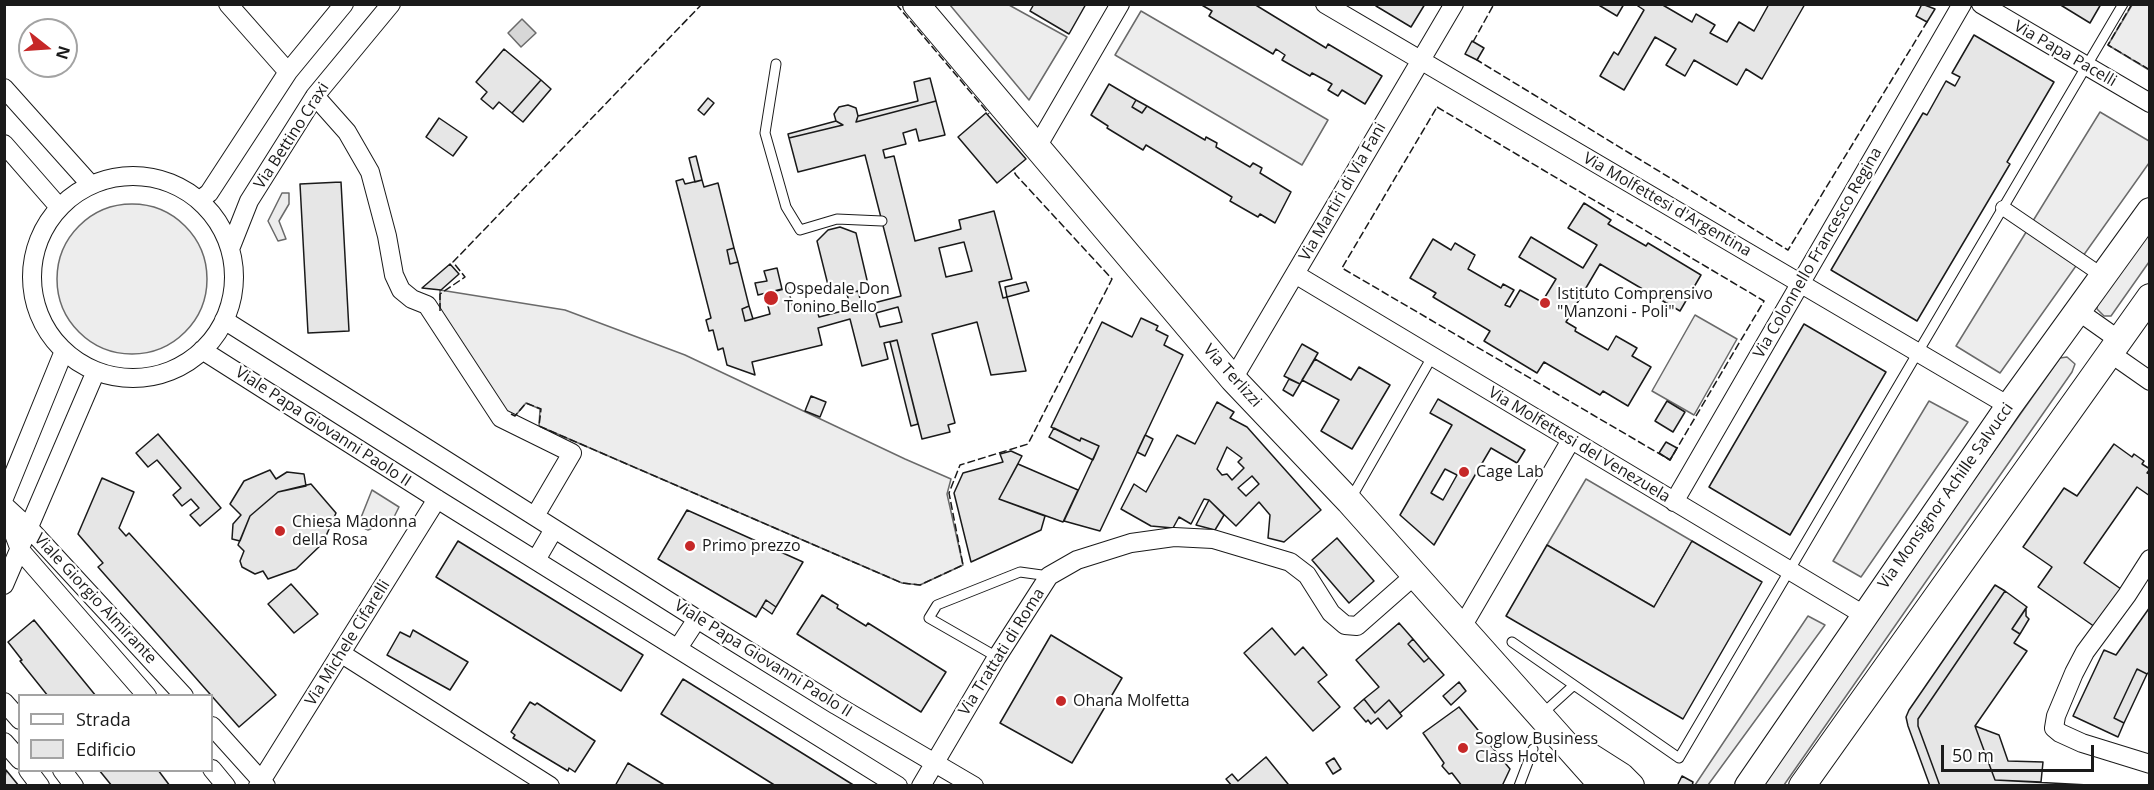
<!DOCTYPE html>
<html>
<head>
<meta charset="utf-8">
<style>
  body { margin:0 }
  #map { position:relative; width:2154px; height:790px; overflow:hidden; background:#fff; font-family:"Open Sans",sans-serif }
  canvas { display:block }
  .frame { position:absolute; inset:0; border:6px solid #1a1a1a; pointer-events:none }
  .legend { position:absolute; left:18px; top:694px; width:195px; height:78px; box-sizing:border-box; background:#fff; border:2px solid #a3a3a3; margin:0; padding:8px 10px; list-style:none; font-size:18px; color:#1a1a1a }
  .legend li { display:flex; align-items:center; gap:12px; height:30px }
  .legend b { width:30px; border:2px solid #a3a3a3 }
  .north { position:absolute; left:18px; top:18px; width:60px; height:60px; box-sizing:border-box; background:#fff; border:2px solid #a3a3a3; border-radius:50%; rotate:107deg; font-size:16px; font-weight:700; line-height:24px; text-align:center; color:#1a1a1a }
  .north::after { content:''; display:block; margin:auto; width:21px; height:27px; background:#c62828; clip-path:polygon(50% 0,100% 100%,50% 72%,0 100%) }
  .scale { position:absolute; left:1941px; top:745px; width:153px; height:27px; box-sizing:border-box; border:3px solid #1a1a1a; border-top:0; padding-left:8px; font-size:18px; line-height:21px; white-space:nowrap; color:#1a1a1a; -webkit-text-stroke:4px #fff; paint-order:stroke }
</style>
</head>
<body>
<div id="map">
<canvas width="2154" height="790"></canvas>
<div class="frame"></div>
<ul class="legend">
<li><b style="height:8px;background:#fff"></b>Strada</li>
<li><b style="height:16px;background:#e6e6e6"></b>Edificio</li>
</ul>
<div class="north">N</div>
<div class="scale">50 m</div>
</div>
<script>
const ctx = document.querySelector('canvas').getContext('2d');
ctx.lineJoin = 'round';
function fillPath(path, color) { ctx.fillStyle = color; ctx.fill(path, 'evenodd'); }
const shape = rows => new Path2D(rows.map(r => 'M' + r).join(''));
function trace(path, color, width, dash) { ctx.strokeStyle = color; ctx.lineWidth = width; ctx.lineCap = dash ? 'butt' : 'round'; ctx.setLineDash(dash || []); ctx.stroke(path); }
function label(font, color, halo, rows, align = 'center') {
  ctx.font = font + ' "Open Sans",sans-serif'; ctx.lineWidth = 4.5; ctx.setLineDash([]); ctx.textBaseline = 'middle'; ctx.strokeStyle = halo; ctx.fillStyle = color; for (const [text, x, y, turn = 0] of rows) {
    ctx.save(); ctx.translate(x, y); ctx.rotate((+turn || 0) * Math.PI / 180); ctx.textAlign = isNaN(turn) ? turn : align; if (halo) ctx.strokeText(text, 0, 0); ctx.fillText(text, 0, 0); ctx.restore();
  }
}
const built = shape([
  [950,5,1009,5,1067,37,1029,100,950,5],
  [2132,5,2149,5,2149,70,2108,45,2132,5],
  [1141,11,1328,120,1302,165,1115,55,1141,11],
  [2100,112,2149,141,2149,163,2000,373,1956,346,2100,112],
  [282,193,289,193,289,204,279,221,286,239,278,241,268,221,282,193],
  '57 279a75 75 0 1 1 150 0a75 75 0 1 1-150 0Z',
  [2149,228,2149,262,2111,316,2104,316,2097,309,2098,301,2149,228],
  [440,290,565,310,685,355,905,459,951,479,947,494,963,565,920,585,902,583,539,426,540,409,526,403,515,416,506,412,440,311,440,290],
  [1695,315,1737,339,1694,415,1652,391,1695,315],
  [2067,357,2075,364,2072,372,1784,785,1757,786,2060,358,2067,357],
  [1929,401,1968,422,1861,577,1833,561,1929,401],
  [1586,479,1692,541,1654,607,1547,545,1586,479],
  [372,490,399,507,393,519,368,530,358,525,372,490],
  [1808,616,1825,625,1708,785,1695,785,1808,616]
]);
fillPath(built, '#ededed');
trace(built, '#6a6a6a', 1.5);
const water = shape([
  [522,19,536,33,521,47,508,33,522,19]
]);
fillPath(water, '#d7d7d7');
trace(water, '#6a6a6a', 1.5);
const building = shape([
  [1034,4,1086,4,1069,34,1030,11,1034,4],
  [1200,4,1254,4,1326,48,1328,44,1382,76,1365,104,1342,90,1338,96,1328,90,1332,84,1312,73,1310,76,1282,60,1285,55,1276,49,1273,54,1209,16,1212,11,1200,4],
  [1377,4,1425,4,1411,27,1376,6,1377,4],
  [1597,4,1624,4,1617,16,1597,4],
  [1635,4,1661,4,1692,22,1696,14,1715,25,1710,33,1727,42,1739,22,1754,31,1769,4,1805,4,1762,79,1746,69,1737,85,1694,60,1685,76,1666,65,1676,49,1655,37,1624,90,1600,76,1614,52,1618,55,1644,10,1635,4],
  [1922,4,1935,9,1927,22,1916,16,1922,4],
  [2059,4,2101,4,2090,23,2059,4],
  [1974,35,2054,82,2007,162,2010,164,1917,321,1831,270,1923,113,1927,115,1946,81,1955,86,1960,77,1952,73,1974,35],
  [1472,41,1484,48,1477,60,1465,54,1472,41],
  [504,49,541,80,512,113,499,102,493,109,481,99,487,92,476,82,504,49],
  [930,78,936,101,856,122,858,116,918,101,914,82,930,78],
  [541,80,551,89,523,122,512,113,541,80],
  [1109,84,1136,100,1132,107,1142,113,1147,106,1205,140,1206,137,1217,143,1216,147,1250,167,1253,163,1262,168,1260,173,1291,192,1275,223,1260,214,1258,217,1230,201,1232,197,1146,145,1143,150,1107,128,1108,126,1091,115,1109,84],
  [708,98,714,103,704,115,698,110,708,98],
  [1136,100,1147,106,1142,113,1132,107,1136,100],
  [936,101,945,135,919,141,916,129,903,133,906,144,883,150,885,158,894,156,915,241,961,229,959,220,994,211,1012,279,999,282,1003,298,1007,297,1026,371,991,375,977,322,932,334,955,423,948,425,950,432,922,439,897,340,884,343,888,359,862,366,850,319,818,328,822,345,752,362,755,375,727,365,723,348,718,350,713,330,709,331,706,320,711,318,676,181,683,179,685,184,702,180,704,187,718,183,734,248,727,250,730,264,738,262,749,306,742,309,745,321,770,314,765,294,788,288,793,308,815,303,819,317,901,296,865,155,798,172,789,138,843,125,836,121,834,114,839,107,848,105,856,108,858,116,856,122,936,101],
  [964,242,972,271,946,277,939,248,964,242],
  [898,307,902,322,880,327,876,313,898,307],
  [986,113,1026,159,997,183,958,137,986,113],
  [439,118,467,137,453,156,426,137,439,118],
  [836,121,843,125,789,138,788,134,836,121],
  [696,156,702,180,695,182,689,158,696,156],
  [341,182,349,331,308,333,300,184,341,182],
  [1584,203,1611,220,1608,224,1646,246,1648,243,1701,275,1680,311,1600,264,1566,322,1576,328,1575,331,1608,350,1616,336,1637,348,1632,356,1651,367,1628,406,1603,391,1600,395,1544,362,1537,373,1484,341,1490,331,1433,297,1436,293,1410,278,1433,239,1451,250,1455,243,1475,255,1468,269,1501,288,1503,284,1514,290,1505,305,1510,307,1520,290,1542,302,1556,279,1519,257,1531,237,1583,268,1597,245,1568,228,1584,203],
  [840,227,856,233,867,280,858,291,847,294,829,289,817,241,828,230,840,227],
  [734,248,738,262,730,264,727,250,734,248],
  [450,264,459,274,441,290,422,288,450,264],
  [777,268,782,289,758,295,755,283,767,281,764,271,777,268],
  [1026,282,1029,291,1007,297,1005,287,1026,282],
  [858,291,862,306,851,309,847,294,858,291],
  [749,306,753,319,745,321,742,309,749,306],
  [1141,318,1158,326,1156,330,1168,336,1164,345,1183,355,1100,531,1064,521,1099,446,1081,438,1080,441,1051,427,1102,322,1132,337,1141,318],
  [1804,324,1886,372,1790,535,1709,487,1804,324],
  [897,340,918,424,911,426,890,342,897,340],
  [1302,344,1318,353,1300,384,1284,376,1302,344],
  [1315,359,1351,380,1359,367,1390,385,1352,449,1321,431,1339,400,1302,380,1315,359],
  [1289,379,1300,384,1293,396,1283,390,1289,379],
  [811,396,826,402,820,417,805,411,811,396],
  [1438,399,1525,450,1517,463,1491,448,1434,545,1400,515,1452,425,1430,413,1438,399],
  [1445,469,1457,475,1443,500,1431,493,1445,469],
  [1667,401,1685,412,1673,432,1655,421,1667,401],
  [1217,402,1234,412,1230,418,1247,427,1321,510,1284,542,1268,538,1270,515,1259,502,1236,526,1209,500,1204,499,1191,524,1179,517,1173,528,1151,526,1121,509,1134,484,1146,492,1177,435,1195,444,1217,402],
  [1227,447,1242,458,1238,462,1244,468,1232,480,1227,474,1222,475,1217,469,1227,447],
  [1252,476,1259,484,1246,496,1238,488,1252,476],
  [1054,428,1080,441,1081,438,1099,446,1093,460,1049,437,1054,428],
  [158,434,221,508,200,526,190,515,199,508,191,499,182,506,173,495,181,488,157,460,148,467,136,453,158,434],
  [1145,435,1153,439,1145,456,1137,452,1145,435],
  [1666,442,1677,448,1670,460,1659,453,1666,442],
  [2114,444,2132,457,2134,454,2144,461,2142,464,2150,469,2147,473,2150,474,2150,496,2137,487,2084,563,2121,589,2095,627,2038,587,2052,567,2023,547,2064,488,2077,496,2114,444],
  [1011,451,1022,456,999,499,1045,516,1041,530,971,562,954,493,963,473,1003,462,1000,454,1011,451],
  [1018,464,1078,490,1063,522,999,499,1018,464],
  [270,470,276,479,287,472,304,474,306,486,278,492,250,516,240,541,232,539,233,524,241,515,230,504,244,481,270,470],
  [102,478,134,492,119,528,126,536,129,533,276,695,239,727,98,567,103,563,78,534,102,478],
  [311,484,336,513,323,543,296,569,268,579,263,571,255,574,242,567,240,561,244,551,238,545,250,516,278,492,311,484],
  [1209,500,1224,515,1215,530,1196,525,1209,500],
  [687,510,803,562,776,607,766,600,756,617,658,559,687,510],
  [1337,538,1374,581,1349,603,1312,560,1337,538],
  [458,541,643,655,621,691,436,577,458,541],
  [1692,541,1762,582,1683,719,1506,616,1547,545,1654,607,1692,541],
  [291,584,318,614,294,633,268,604,291,584],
  [1995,585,2005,591,1918,719,1918,726,1940,786,1930,786,1908,726,1906,717,1909,710,1995,585],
  [2005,591,2027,607,2012,629,2020,634,2014,643,2027,651,1975,726,1995,780,2107,786,1940,786,1918,726,1918,719,2005,591],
  [822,595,838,605,837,608,866,626,868,623,946,672,921,712,797,634,822,595],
  [766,600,776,607,772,614,762,607,766,600],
  [2150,607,2150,671,2147,674,2137,669,2114,718,2124,723,2118,737,2073,716,2104,650,2116,655,2150,607],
  [2026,608,2026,616,2029,619,2020,634,2012,629,2026,608],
  [34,620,96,696,48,696,20,661,22,660,8,642,34,620],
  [1399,623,1413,639,1408,644,1424,662,1429,658,1444,675,1400,713,1389,700,1375,713,1364,699,1379,687,1356,660,1399,623],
  [1272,628,1295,655,1303,647,1327,675,1318,682,1340,707,1313,731,1244,653,1272,628],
  [413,630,468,662,450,690,387,655,400,632,410,637,413,630],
  [1051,635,1122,678,1072,763,1000,723,1051,635],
  [1413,639,1429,658,1424,662,1408,644,1413,639],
  [2137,669,2147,674,2124,723,2114,718,2137,669],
  [683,679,855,786,776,786,661,714,683,679],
  [1459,682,1466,691,1451,705,1443,696,1459,682],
  [1364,699,1375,713,1389,700,1402,716,1387,729,1378,718,1371,724,1368,720,1366,722,1354,708,1364,699],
  [530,702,535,705,537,703,595,741,575,772,569,768,568,771,513,738,515,735,511,732,530,702],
  [1459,707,1510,769,1502,786,1462,786,1452,773,1449,774,1442,766,1444,763,1423,733,1459,707],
  [1975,726,1999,735,2008,761,2043,762,2041,782,1995,780,1975,726],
  [1266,757,1288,784,1286,786,1232,786,1226,779,1232,774,1238,781,1266,757],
  [1334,758,1341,769,1333,774,1326,763,1334,758],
  [628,763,666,786,615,786,628,763],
  [6,770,19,786,4,786,6,770],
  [99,770,158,770,170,786,112,786,99,770],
  [1682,776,1693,782,1692,786,1677,786,1682,776]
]);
fillPath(building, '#e6e6e6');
trace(building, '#1a1a1a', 1.5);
const service = shape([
  [776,64,765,133,786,207,800,230,837,219,882,221],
  [1350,500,1432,357],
  [1512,642,1679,758,2123,4],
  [997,657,929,618,937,605,1020,572,1049,576],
  [1542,714,1574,685],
  [1519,786,1533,749]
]);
const pedestrian = shape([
  [2003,208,2103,276]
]);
const minor = shape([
  [228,4,288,72],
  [1325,4,2009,406],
  [1981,4,2150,103],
  [4,88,90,184],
  [315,96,347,132,370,172,387,236,394,275,401,290,412,299,427,305,501,418,572,453,535,516],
  [4,144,59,207],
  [1037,147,1120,4],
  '32 277a101 101 0 1 1 202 0a101 101 0 1 1-202 0Z',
  [200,200,209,193,288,72,344,4],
  [230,249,249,201,315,96,391,4],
  [1295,274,1864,615],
  [2078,311,2119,340],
  [224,320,697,619,836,705,974,786],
  [202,350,437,499,898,786],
  [2110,353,2150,381],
  [1233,379,1454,4],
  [4,498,64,351],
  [1674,502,1962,4],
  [4,505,29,528,184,696],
  [4,508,20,550,147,696],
  [2150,559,2127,595,2085,652,2074,673,2056,716,2054,728,2060,733,2082,743,2150,764],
  [536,560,554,529],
  [4,585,96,371],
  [1462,627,1571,440],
  [678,648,697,619],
  [342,654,550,786],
  [4,702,20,720],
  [212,726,266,786],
  [4,742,20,760],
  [212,769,226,786],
  [28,770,40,786],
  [62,770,74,786],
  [258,786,437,499],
  [921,786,997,657,1049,576,1077,560,1131,543,1174,537,1213,539,1290,562,1307,575,1331,613,1345,625,1357,626,1415,575]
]);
const secondary = shape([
  [916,4,1233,379,1349,501,1603,786],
  [1588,755,1621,776,1631,786],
  [1748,786,2009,406,2150,211],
  [1802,786,2150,297]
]);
trace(service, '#1a1a1a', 11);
trace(pedestrian, '#1a1a1a', 16);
trace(minor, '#1a1a1a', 20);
trace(secondary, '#1a1a1a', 28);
trace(service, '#fff', 9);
trace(pedestrian, '#fff', 14);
trace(minor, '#fff', 18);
trace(secondary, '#fff', 26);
trace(shape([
  [896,4,989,114],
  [2132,4,2108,45,2150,70],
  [1473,42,1494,4],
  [1478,58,1477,60,1788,250,1927,22,1926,21],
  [1437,107,1764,301,1670,460,1342,268,1437,107],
  [440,311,440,294,465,277,453,262,702,4],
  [511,414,515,416,526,403,541,409,539,426,902,583,920,585,963,565,949,493,960,465,1028,444,1112,279,1016,175,1013,170,1015,168]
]), '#1a1a1a', 1.5, [8, 3]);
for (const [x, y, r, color] of [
  [771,298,8,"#c62828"],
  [1545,303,6,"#c62828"],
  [1464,472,6,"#c62828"],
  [280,531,6,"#c62828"],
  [690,546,6,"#c62828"],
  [1061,701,6,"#c62828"],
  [1463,748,6,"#c62828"]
]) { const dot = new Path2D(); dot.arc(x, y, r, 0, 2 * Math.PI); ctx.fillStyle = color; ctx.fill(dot); trace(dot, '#fff', 2); }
label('16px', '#1a1a1a', '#fff', [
  ["Via Papa Pacelli",2065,54,30],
  ["Via Bettino Craxi",292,136,-57],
  ["Via Martiri di Via Fani",1343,192,-60],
  ["Via Molfettesi d'Argentina",1667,205,30],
  ["Via Colonnello Francesco Regina",1818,253,-60],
  ["Via Terlizzi",1232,376,48],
  ["Viale Papa Giovanni Paolo II",323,427,33],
  ["Via Molfettesi del Venezuela",1579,445,31],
  ["Via Monsignor Achille Salvucci",1946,496,-55],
  ["Viale Giorgio Almirante",95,599,47],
  ["Via Michele Cifarelli",348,643,-58],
  ["Via Trattati di Roma",1002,652,-58],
  ["Viale Papa Giovanni Paolo II",763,659,32]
]);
label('16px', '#1a1a1a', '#fff', [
  ["Ospedale Don",784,289],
  ["Tonino Bello",784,307],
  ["Istituto Comprensivo",1557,294],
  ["\"Manzoni - Poli\"",1557,312],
  ["Cage Lab",1476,472],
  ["Chiesa Madonna",292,522],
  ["della Rosa",292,540],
  ["Primo prezzo",702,546],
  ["Ohana Molfetta",1073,701],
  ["Soglow Business",1475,739],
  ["Class Hotel",1475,757]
], 'left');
</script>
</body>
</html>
